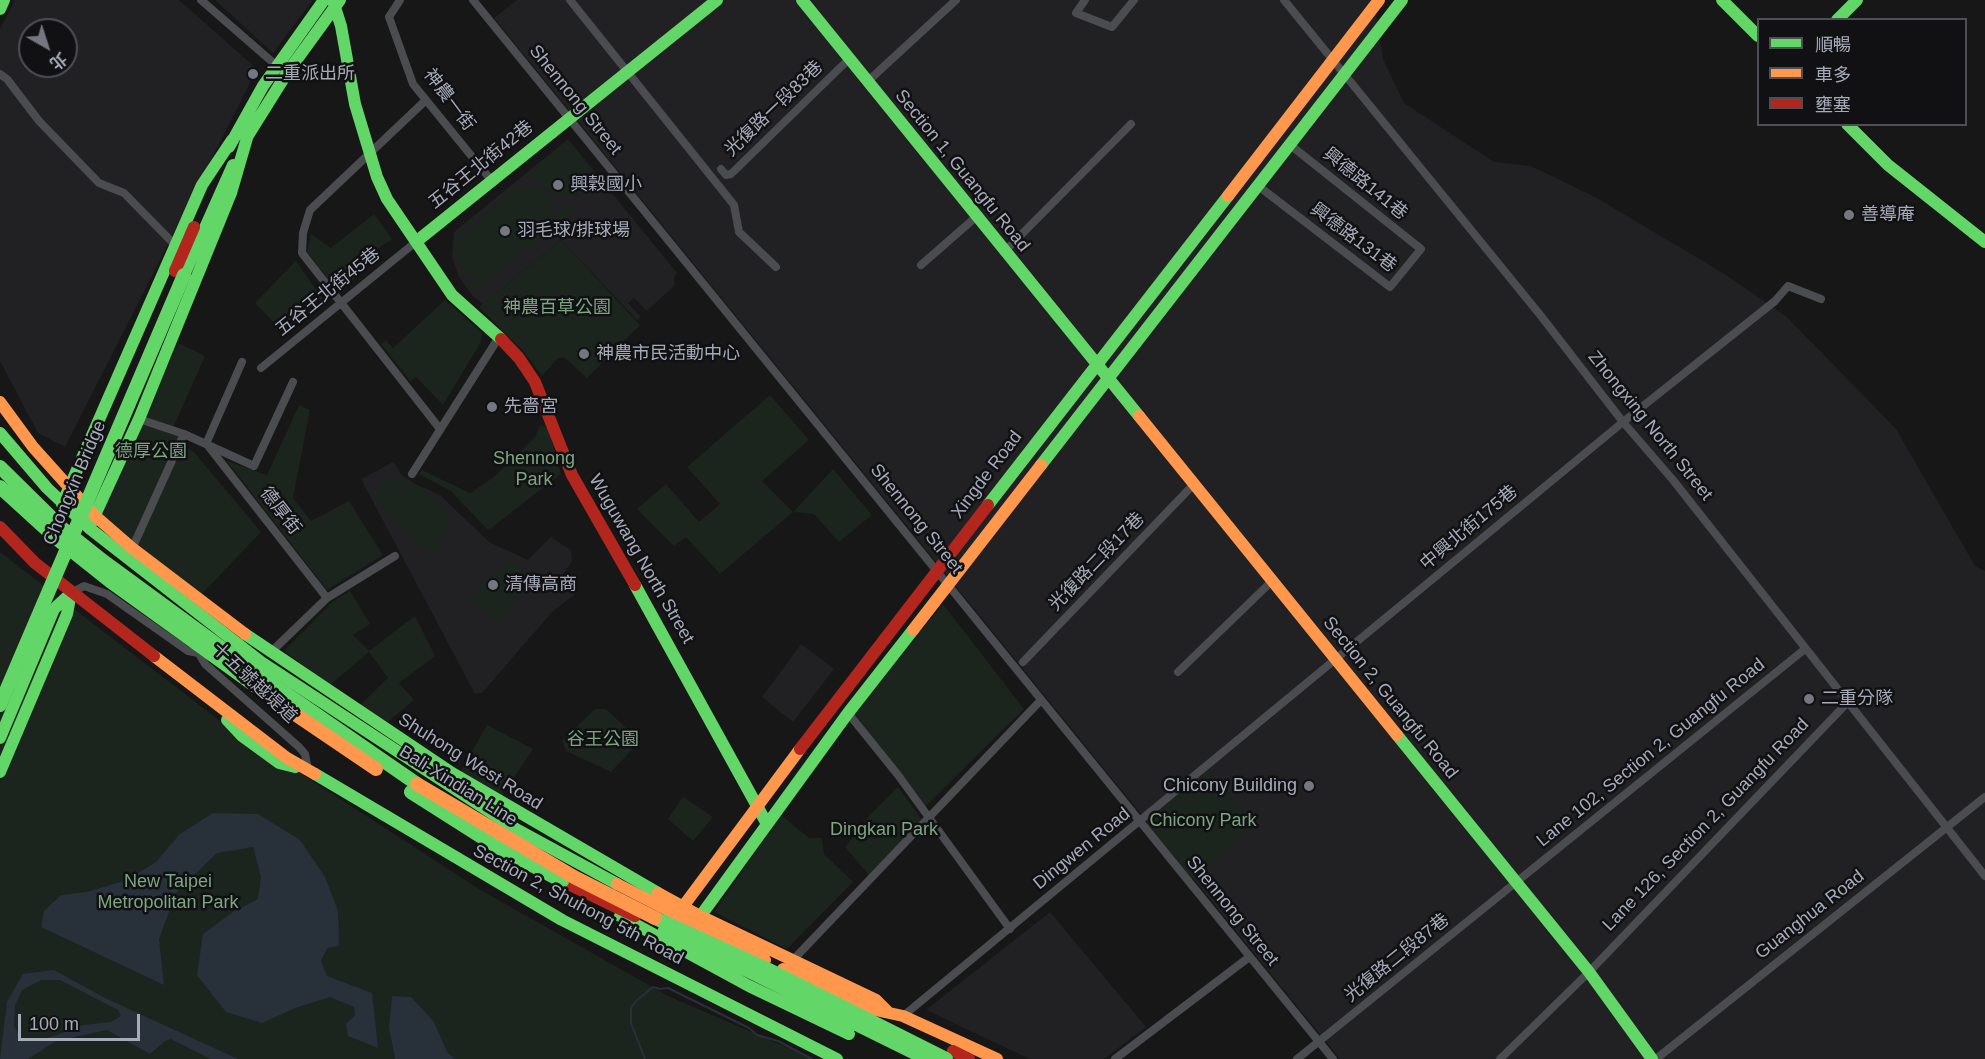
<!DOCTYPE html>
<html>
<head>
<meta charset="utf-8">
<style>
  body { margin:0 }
  #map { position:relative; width:1985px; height:1059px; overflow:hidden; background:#171717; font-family:Helvetica,"Noto Sans TC",sans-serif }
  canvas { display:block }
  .legend { position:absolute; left:1757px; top:18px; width:210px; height:108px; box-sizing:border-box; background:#111113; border:2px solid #4d4f55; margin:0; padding:8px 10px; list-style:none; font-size:18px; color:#a6abb9 }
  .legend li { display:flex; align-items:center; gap:12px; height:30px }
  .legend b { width:30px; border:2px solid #4d4f55 }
  .north { position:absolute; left:18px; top:18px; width:60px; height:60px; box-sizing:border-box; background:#111113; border:2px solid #4d4f55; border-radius:50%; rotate:141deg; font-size:16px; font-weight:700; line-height:24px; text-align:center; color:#a6abb9 }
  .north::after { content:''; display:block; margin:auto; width:21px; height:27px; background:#747780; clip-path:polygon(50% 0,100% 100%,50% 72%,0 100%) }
  .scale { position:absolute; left:18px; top:1014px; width:122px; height:27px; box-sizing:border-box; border:3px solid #a6abb9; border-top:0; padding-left:8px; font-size:18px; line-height:21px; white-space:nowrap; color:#a6abb9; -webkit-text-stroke:4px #111113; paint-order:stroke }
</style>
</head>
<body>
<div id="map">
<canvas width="1985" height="1059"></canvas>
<ul class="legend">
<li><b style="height:8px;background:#63d668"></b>順暢</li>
<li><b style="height:8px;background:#ff974d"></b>車多</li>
<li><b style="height:8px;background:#b3261e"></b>壅塞</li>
</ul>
<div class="north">北</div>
<div class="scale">100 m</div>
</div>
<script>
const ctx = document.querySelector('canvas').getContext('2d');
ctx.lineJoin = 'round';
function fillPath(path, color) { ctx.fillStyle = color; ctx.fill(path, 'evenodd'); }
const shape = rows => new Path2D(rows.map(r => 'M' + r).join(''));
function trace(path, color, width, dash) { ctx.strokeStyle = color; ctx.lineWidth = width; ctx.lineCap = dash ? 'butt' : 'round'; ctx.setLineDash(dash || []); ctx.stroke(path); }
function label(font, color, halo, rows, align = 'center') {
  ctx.font = font + ' Helvetica,"Noto Sans TC",sans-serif'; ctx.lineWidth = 5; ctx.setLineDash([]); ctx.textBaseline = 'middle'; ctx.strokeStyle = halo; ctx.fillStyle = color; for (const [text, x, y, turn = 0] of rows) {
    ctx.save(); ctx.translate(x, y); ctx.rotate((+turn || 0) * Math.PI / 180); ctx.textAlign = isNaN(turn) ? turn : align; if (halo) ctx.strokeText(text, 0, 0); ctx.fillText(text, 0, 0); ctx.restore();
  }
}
fillPath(shape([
  [15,0,179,0,257,69,65,447,38,433,0,361,0,29],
  [30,30,66,30,66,66,30,66],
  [215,0,313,0,273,53],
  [517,0,1374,0,1383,59,1404,103,1494,162,1531,166,1595,197,1723,273,1787,317,1896,429,1975,566,1985,571,1985,1059,1340,1059,494,18],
  [568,139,677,273,674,278,675,285,647,311,634,298,628,303,641,317,637,320,561,240,483,304,472,295,459,277,452,257,454,232],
  [393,462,402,475,415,484,440,495,489,542,528,560,551,537,571,550,572,561,563,574,574,595,552,612,482,693,475,694,361,479],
  [801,644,834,669,793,722,762,697],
  [1050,912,1146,1027,1104,1059,1030,1059,926,1010]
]), '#212023');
fillPath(shape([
  [568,140,600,182,582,194,562,197,545,189,530,170],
  [533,186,549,195,553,209,552,218,572,203,577,209,474,292,468,285,478,278,465,272,458,263,455,250,457,238,516,188],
  [374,214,392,239,353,265,360,274,338,291,307,252,311,234,331,248],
  [561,240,640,325,587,378,564,357,557,359,542,376,524,352,479,307],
  [296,261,324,301,283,332,255,303],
  [445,300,482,333,481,342,443,405,416,377,410,381,381,344,386,340,393,348],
  [178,343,205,356,173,428,144,416],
  [770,395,809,440,762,481,793,512,833,469,872,515,839,542,814,514,793,512,720,574,686,537,674,546,637,509,666,484,699,522,720,504,687,467],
  [299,405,310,410,293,498,311,521,349,501,383,555,327,590,227,461,267,475],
  [139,421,182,437,180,443,194,452,261,532,199,597,137,549,152,505,130,553,99,521],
  [540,425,548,428,561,474,490,529,486,528,451,491,419,474,422,470,470,493,494,477,524,448,535,437],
  [395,477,403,477,419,486,448,516,449,534,434,549,421,549,385,511,378,494,380,486],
  [0,552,220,721,479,889,668,996,814,1059,0,1059],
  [508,559,531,576,499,624,470,601],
  [350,591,370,624,353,635,369,651,415,616,435,656,399,683,414,700,382,727,358,707,388,678,369,652,330,685,284,651,332,602],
  [943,604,1024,709,926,806,854,713],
  [595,709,606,709,640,741,611,772,566,751,562,741],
  [487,725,533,749,499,800,459,774],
  [1208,769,1254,826,1190,880,1146,823],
  [898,787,922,820,869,875,845,847,869,816],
  [683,797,713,817,693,841,668,819],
  [781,815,809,838,822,838,824,854,853,882,787,949,714,912]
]), '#1c241e');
fillPath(shape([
  [213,813,258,814,300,840,325,877,338,911,339,946,327,948,321,961,327,976,372,993,378,1048,348,1036,346,1024,355,1015,354,1007,330,997,295,1008,262,1023,226,1012,197,975,203,934,233,912,258,899,261,877,253,847,217,853,176,893,159,939,164,985,41,927,44,911,61,895,87,892,127,880,156,862,180,834],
  [54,970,105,998,238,1059,211,1059,171,1039,165,1041,150,1054,107,1030,56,1041,28,1059,0,1059,7,1002,23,974],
  [41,980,60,980,118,1010,121,1016,111,1022,83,1025,40,1041,21,1039,14,1026,15,1006,22,990],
  [392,996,411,997,434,1022,447,1052,455,1059,395,1059,389,1027]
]), '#28303a');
trace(shape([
  [645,1059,631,1023,631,1008,636,1001,653,987,660,989,668,988,749,1028,757,1035,778,1041,812,1059]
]), '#28303a', 2);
trace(shape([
  [201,0,277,66],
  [400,0,389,17,413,84,491,180],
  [473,0,1333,1059],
  [570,0,734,205,739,232,776,267],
  [1085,0,1076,13,1112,27,1134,0],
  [1284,0,1541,316,1623,422,1673,480,1985,876],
  [0,74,7,79,39,121,99,183,124,193,175,245],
  [867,82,956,0],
  [426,100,310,210,303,233,302,253,440,429],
  [721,169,726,175,731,174,849,59],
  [1257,185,1390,287,1421,249,1289,144],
  [1004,252,1131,124],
  [921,265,976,217],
  [261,368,417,241],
  [139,419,184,434,254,466,293,382],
  [206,444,242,362],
  [209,447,327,598],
  [412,474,499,337],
  [131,551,184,434],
  [71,593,84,586,107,594,188,651,203,654],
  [198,652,205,664,299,747,305,754,308,770],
  [270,653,327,598,395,556],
  [1023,662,1194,484],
  [1178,672,1272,581],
  [848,713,898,775,1010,929],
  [792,961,1041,700],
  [903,1016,1623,422,1775,301,1788,286,1821,299],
  [1115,1059,1248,958],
  [1297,1059,1805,649],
  [1500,1059,1589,972,1848,702],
  [1656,1059,1985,797]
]), '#4a4c50', 8);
trace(shape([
  [802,0,1139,416],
  [1722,0,1758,36],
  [333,1,341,26,355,104,377,177,387,199,452,295,501,339],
  [0,9,4,0],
  [1837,20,1857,0],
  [1847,124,1888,165,1985,242],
  [247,137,287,73,340,0],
  [229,147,263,86,324,0],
  [417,241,717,0],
  [184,275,233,165],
  [0,433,47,488,89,528,261,662,516,829,617,884],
  [1041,465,1402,0],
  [62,504,202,185,232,140],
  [988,505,1228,196],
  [89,528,139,419,231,193,249,131],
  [635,585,767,824],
  [245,634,452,773,658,893],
  [227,720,242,736,279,763,295,767],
  [1397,735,1589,972,1652,1059],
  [0,738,54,609,71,593],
  [0,772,67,614,71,593],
  [315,774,562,920,837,1059],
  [620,916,749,986,849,1034],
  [694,925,848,713,913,630],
  [664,930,925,1059]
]), '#63d668', 12);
trace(shape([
  [1228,196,1379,0],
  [0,402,33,447,94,515,132,548,245,634],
  [1139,416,1397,735],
  [913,630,1041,465],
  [154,656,287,758,315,774],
  [617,884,765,960],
  [658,893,700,916,876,1000,888,1012],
  [676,916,800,749],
  [783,969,871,1009,903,1016,997,1059]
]), '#ff974d', 12);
trace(shape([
  [175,271,194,227],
  [501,339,519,358,535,382,572,475,635,585],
  [0,527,35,563,154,656],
  [800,749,988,505],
  [562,881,635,916],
  [953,1051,969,1059]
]), '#b3261e', 12);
trace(shape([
  [0,467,63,529,103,561,249,668,417,784],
  [0,487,56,538,110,581,289,710],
  [0,705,184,275],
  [411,792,496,846,562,881],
  [655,918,767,969,946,1059]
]), '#63d668', 14);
trace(shape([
  [289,710,376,769],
  [417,784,574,877,655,918]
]), '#ff974d', 14);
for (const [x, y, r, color] of [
  [253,74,6,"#747780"],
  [558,185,6,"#747780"],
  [1849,215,6,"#747780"],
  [505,231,6,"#747780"],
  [584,354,6,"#747780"],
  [492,407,6,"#747780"],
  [493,585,6,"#747780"],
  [1809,699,6,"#747780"],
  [1309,786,6,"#747780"]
]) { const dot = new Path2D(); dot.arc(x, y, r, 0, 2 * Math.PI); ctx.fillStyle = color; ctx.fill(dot); trace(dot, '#111113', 2); }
label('18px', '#a6abb9', '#111113', [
  ["二重派出所",265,74],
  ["興穀國小",570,185],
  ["善導庵",1861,215],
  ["羽毛球/排球場",517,231],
  ["神農市民活動中心",596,354],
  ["先嗇宮",504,407],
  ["清傳高商",505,585],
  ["二重分隊",1821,699],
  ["Chicony Building",1297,786,"right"]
], 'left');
label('18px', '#a6abb9', '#111113', [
  ["神農一街",449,100,53],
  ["Shennong Street",575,100,51],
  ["光復路一段83巷",774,109,-44],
  ["五谷王北街42巷",481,165,-39],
  ["Section 1, Guangfu Road",962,171,51],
  ["興德路141巷",1365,184,39],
  ["興德路131巷",1353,238,37],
  ["五谷王北街45巷",328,292,-39],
  ["Zhongxing North Street",1650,426,51],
  ["Xingde Road",987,475,-53],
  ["Chongxin Bridge",75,483,-67],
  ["德厚街",280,511,52],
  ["Shennong Street",916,519,51],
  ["中興北街175巷",1469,528,-40],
  ["Wuguwang North Street",641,559,60],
  ["光復路二段17巷",1097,562,-46],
  ["十五號越堤道",254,683,43],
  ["Section 2, Guangfu Road",1390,698,51],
  ["Lane 102, Section 2, Guangfu Road",1651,753,-39],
  ["Shuhong West Road",470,762,32],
  ["Bali-Xindian Line",458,786,32],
  ["Lane 126, Section 2, Guangfu Road",1706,825,-46],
  ["Dingwen Road",1082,849,-39],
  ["Section 2, Shuhong 5th Road",578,905,28],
  ["Shennong Street",1232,911,51],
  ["Guanghua Road",1810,915,-38],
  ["光復路二段87巷",1397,958,-39]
]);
label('18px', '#7ba681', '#111113', [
  ["神農百草公園",557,308],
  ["德厚公園",151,452],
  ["Shennong",534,459],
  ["Park",534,480],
  ["谷王公園",603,740],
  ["Chicony Park",1203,821],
  ["Dingkan Park",884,830],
  ["New Taipei",168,882],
  ["Metropolitan Park",168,903]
]);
</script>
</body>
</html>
